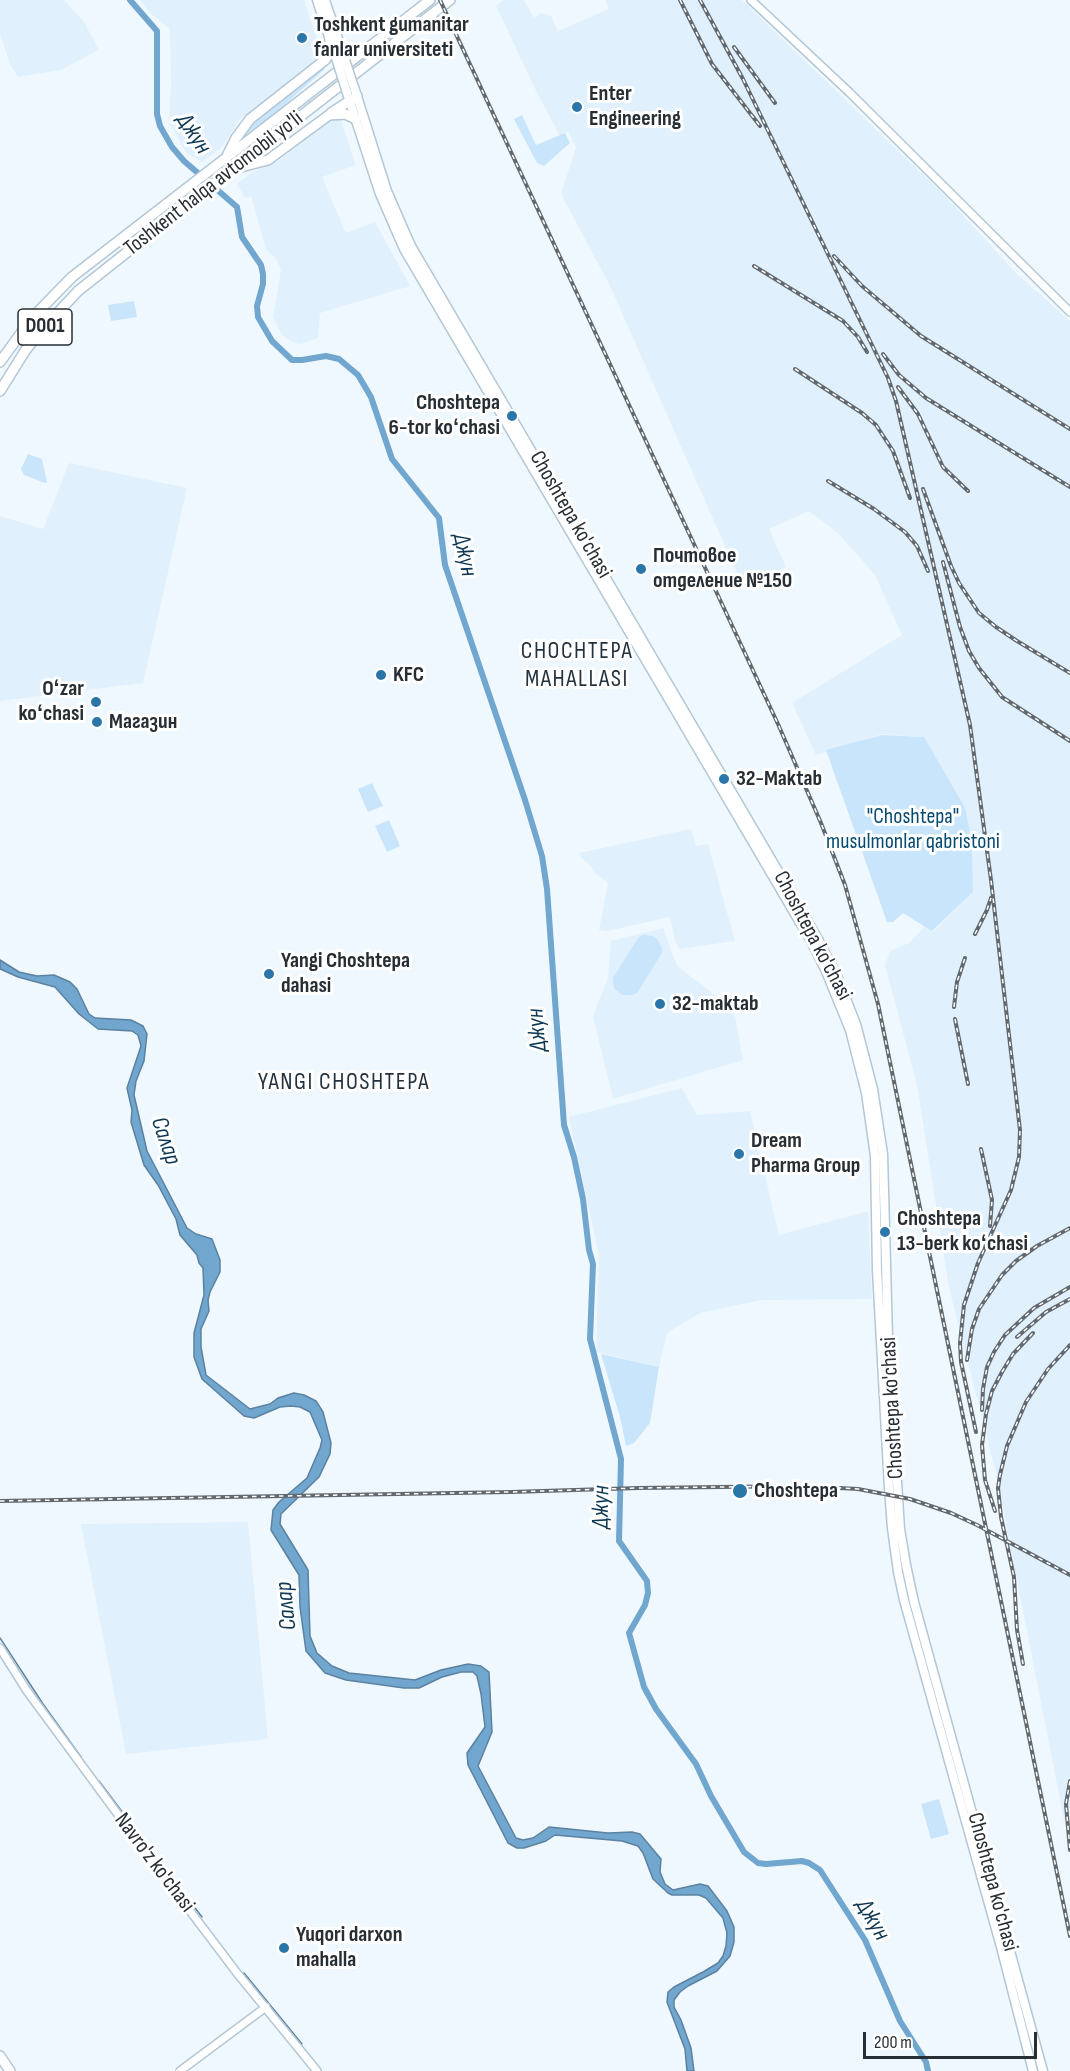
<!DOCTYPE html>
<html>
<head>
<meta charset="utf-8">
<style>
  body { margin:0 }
  #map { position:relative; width:1070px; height:2071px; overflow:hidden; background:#f0f8ff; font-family:"Sofia Sans Condensed",sans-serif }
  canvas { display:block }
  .scale { position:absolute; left:863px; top:2032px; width:174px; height:27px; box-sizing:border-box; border:3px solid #272e34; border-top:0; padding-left:8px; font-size:18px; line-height:21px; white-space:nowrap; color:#272e34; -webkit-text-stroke:4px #fff; paint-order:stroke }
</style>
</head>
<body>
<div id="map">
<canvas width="1070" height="2071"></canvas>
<div class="scale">200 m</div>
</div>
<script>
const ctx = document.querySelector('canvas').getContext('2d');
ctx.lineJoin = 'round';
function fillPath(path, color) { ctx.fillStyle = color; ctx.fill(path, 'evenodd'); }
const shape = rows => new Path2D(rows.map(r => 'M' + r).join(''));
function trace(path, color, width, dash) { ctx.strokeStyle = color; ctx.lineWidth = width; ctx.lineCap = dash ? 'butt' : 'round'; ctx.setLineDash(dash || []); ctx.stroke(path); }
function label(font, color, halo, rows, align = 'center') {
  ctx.font = font + ' "Sofia Sans Condensed",sans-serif'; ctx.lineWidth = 6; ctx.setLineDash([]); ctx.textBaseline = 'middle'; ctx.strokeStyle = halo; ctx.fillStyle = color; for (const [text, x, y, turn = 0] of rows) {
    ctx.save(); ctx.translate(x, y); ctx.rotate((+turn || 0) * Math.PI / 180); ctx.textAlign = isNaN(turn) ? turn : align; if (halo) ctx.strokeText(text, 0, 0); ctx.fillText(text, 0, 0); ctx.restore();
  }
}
fillPath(shape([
  [0,0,64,0,84,22,99,50,61,70,18,77,10,64,0,34],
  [140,0,304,0,323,56,239,120,221,148,202,162,186,153,169,122,171,84,170,29,150,13],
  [503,0,524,0,534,18,541,13,551,16,558,31,609,9,605,0,742,0,947,198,1016,273,1070,321,1070,1806,1064,1820,996,1473,949,1288,917,1085,885,965,890,951,909,943,925,926,933,932,973,892,972,841,924,737,882,734,816,755,792,703,902,635,875,575,838,533,809,511,769,529,786,567,744,589,610,286,561,194,576,147,568,131,560,136,538,95,496,6],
  [331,120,341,120,356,165,322,177,346,233,375,222,410,286,320,313,318,338,300,344,294,343,282,335,273,317,281,270,275,257,266,250,251,196,245,198,237,184,249,174,278,161],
  [69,463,187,488,143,683,0,701,0,516,43,529],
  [691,829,696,846,708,844,735,941,679,949,675,940,670,917,608,931,599,930,608,883,595,873,590,865,581,858,579,853],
  [663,928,677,966,710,991,735,1016,743,1060,613,1099,593,1016,608,978,611,941],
  [682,1088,697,1115,750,1111,779,1235,868,1211,872,1299,762,1300,700,1313,667,1333,659,1367,596,1352,599,1255,569,1117],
  [248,1522,268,1739,126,1754,81,1524]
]), '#e0f0fd');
fillPath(shape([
  [326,68,273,115,240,139,254,123,317,72],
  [522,115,536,145,565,133,570,143,544,166,537,163,514,119],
  [134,301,137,317,111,321,108,305],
  [28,454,42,459,47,482,45,483,24,475,21,469],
  [882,735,924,737,965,808,972,841,973,892,932,931,903,913,893,922,887,922,826,750],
  [372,783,383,806,368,812,358,789],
  [389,820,400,846,387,852,375,826],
  [643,935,653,936,657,939,662,948,662,953,637,993,632,995,622,995,614,988,613,978,638,938],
  [601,1354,659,1367,650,1423,634,1443,626,1446,620,1417],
  [939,1799,949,1834,931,1839,921,1804]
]), '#c8e5fb');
const water = shape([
  [0,960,19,972,37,976,54,975,70,982,77,989,89,1014,95,1018,131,1020,143,1026,147,1034,144,1061,136,1081,134,1095,147,1151,187,1228,196,1234,212,1239,220,1260,220,1272,210,1292,208,1300,209,1311,201,1329,201,1347,206,1375,250,1409,270,1404,278,1398,294,1393,304,1395,316,1401,323,1412,331,1443,330,1454,319,1477,281,1514,280,1524,308,1570,310,1636,317,1653,332,1666,349,1673,415,1680,441,1670,468,1664,481,1666,489,1672,492,1732,478,1766,516,1838,523,1840,533,1838,549,1827,608,1833,632,1832,640,1834,661,1859,660,1872,665,1884,673,1890,700,1884,708,1886,727,1911,734,1927,734,1942,730,1956,717,1971,688,1986,680,1992,674,2000,674,2007,681,2020,691,2048,694,2071,687,2071,685,2049,667,2002,668,1992,674,1987,703,1972,718,1963,723,1956,726,1946,727,1933,723,1918,706,1898,699,1895,672,1895,668,1893,653,1879,643,1853,638,1846,622,1841,555,1835,546,1841,524,1848,517,1848,508,1843,468,1765,467,1753,485,1727,481,1694,477,1676,473,1672,461,1672,442,1677,419,1688,404,1688,346,1680,325,1673,306,1651,300,1607,299,1575,271,1530,273,1510,279,1502,307,1478,320,1448,322,1440,310,1412,300,1407,291,1406,280,1407,254,1418,244,1416,202,1379,194,1357,194,1333,204,1295,203,1268,199,1263,197,1255,180,1235,176,1219,158,1185,144,1165,131,1122,132,1110,127,1088,141,1046,138,1035,132,1031,98,1029,79,1014,55,987,18,977,0,969,0,960]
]);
fillPath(water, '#71a6cf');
trace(water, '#5b82a0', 1.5);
trace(shape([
  [0,1638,43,1704,81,1757],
  [99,1781,150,1849],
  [157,1858,202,1917],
  [244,1973,302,2044]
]), '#5b82a0', 1.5);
trace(shape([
  [130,0,157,31,157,114,160,126,172,147,184,161,237,207,242,237,261,265,263,274,263,284,257,306,258,317,272,341,292,360,302,360,326,356,339,359,358,375,371,397,392,459,439,518,445,565,525,800,542,856,547,889,564,1125,574,1157,583,1199,589,1250,593,1264,590,1339,621,1459,619,1541,647,1581,648,1593,645,1605,629,1633,644,1687,656,1709,696,1764,711,1796,744,1852,758,1863,766,1864,802,1861,809,1863,820,1870,865,1940,900,2021,926,2062,928,2071]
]), '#71a6cf', 6);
const minor = shape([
  [751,0,850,93,1070,312],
  [0,1648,27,1691,150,1858,237,1973,317,2071],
  [180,2071,266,2007]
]);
const major = shape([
  [317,0,336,58],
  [325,0,343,54],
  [356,93,387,191,411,246,818,939,837,976,856,1024,873,1089,883,1154,888,1338,900,1529,906,1565,914,1602,1043,2071],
  [348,96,380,194,404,249,812,943,825,969,850,1030,866,1093,875,1156,877,1270,889,1488,892,1528,898,1572,904,1600,1001,1947,1033,2071]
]);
const highway = shape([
  [331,113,357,96],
  [227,156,236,138,250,119,325,60,330,52,330,38],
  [237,168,268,160,329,115,345,114,356,119],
  [0,362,32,318,72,277,430,0],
  [0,391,25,351,39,333,78,291,198,196,450,0],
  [0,2056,10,2071]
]);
trace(minor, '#b3c7d6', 10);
trace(major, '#b3c7d6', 11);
trace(highway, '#b3c7d6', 12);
trace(minor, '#fff', 7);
trace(major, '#fff', 8);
trace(highway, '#fff', 9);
const rail = shape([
  [440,0,778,724,821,823,845,885,878,1004,1070,1936],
  [680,0,712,64,760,126],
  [700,0,743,79,888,378,896,401,970,725,991,880,1020,1130,1019,1157,1011,1190,978,1263,964,1305,960,1343,961,1362,976,1432],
  [734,47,775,103],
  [834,256,862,286,921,336,1070,429],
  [754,266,843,321,858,337,867,352],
  [883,354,899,375,926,398,1070,487],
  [795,369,862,413,876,425,893,451,910,498],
  [898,387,918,414,943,467,968,491],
  [828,481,874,509,905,532,917,546,928,571],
  [923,489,951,566,959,583,979,613,996,627,1017,641,1070,673],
  [943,562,960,627,969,651,979,668,1002,697,1070,741],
  [975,934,987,910,991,898],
  [954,1007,957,982,965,958],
  [955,1019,968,1084],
  [981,1149,992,1200,990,1226],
  [1017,1337,1046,1312,1070,1299],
  [967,1360,972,1329,979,1309,1002,1275,1016,1261,1037,1246,1070,1228],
  [982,1410,983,1389,987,1367,994,1352,1005,1335,1034,1308,1070,1287],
  [0,1501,511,1492,638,1488,802,1486,858,1489,910,1499,951,1513,977,1525,1070,1575],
  [995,1511,985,1480,982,1445,986,1414,992,1391,1002,1372,1013,1354,1033,1333],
  [1023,1664,1017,1630,1014,1577,1001,1517,998,1488,1000,1475,1007,1446,1026,1402,1048,1369,1070,1345],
  [1070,1781,1066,1804,1070,1850]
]);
trace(rail, '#61696f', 4);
trace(rail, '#fff', 1.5, [4.5]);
const majorBridge = shape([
  [343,54,356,93],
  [336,58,348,96]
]);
trace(majorBridge, '#b3c7d6', 11, []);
trace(majorBridge, '#fff', 8);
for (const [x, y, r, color] of [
  [302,38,6,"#2a76a9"],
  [577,107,6,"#2a76a9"],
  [512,416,6,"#2a76a9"],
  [641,569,6,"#2a76a9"],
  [381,675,6,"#2a76a9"],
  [96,702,6,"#2a76a9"],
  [97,722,6,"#2a76a9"],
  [724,779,6,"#2a76a9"],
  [269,974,6,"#2a76a9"],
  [660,1004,6,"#2a76a9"],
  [739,1154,6,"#2a76a9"],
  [885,1232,6,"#2a76a9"],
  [740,1491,8,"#2a76a9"],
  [284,1948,6,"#2a76a9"]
]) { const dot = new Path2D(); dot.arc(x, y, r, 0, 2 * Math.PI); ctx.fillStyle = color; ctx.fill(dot); trace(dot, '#fff', 2); }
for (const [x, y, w] of [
  [45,327,54]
]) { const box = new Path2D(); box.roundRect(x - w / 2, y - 18, w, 36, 4.5); ctx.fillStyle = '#fff'; ctx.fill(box); trace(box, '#272e34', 1.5); }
label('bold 21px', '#272e34', null, [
  ["D001",45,327]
]);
label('bold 22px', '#272e34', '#fff', [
  ["Toshkent gumanitar",314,25],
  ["fanlar universiteti",314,50],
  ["Enter",589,94],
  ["Engineering",589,119],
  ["Choshtepa",500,403,"right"],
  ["6-tor koʻchasi",500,428,"right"],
  ["Почтовое",653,556],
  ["отделение №150",653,581],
  ["KFC",393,675],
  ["Oʻzar",84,689,"right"],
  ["koʻchasi",84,714,"right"],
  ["Магазин",109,722],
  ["32-Maktab",736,779],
  ["Yangi Choshtepa",281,961],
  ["dahasi",281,986],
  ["32-maktab",672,1004],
  ["Dream",751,1141],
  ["Pharma Group",751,1166],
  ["Choshtepa",897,1219],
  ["13-berk koʻchasi",897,1244],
  ["Choshtepa",754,1491],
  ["Yuqori darxon",296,1935],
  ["mahalla",296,1960]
], 'left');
label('22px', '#272e34', '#fff', [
  ["Toshkent halqa avtomobil yo'li",214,184,-38],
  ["Choshtepa ko'chasi",570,515,60],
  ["Choshtepa ko'chasi",812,936,62],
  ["Choshtepa ko'chasi",893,1408,-93],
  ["Navro'z ko'chasi",154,1863,53],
  ["Choshtepa ko'chasi",992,1882,75]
]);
label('22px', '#064a72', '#fff', [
  ["\"Choshtepa\"",913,817],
  ["musulmonlar qabristoni",913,842]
]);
label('italic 24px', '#0e3955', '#fff', [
  ["Джун",193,134,57],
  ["Джун",464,555,78],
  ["Джун",538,1030,-95],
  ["Салар",165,1141,71],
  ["Джун",602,1507,-89],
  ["Салар",287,1606,-96],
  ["Джун",872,1920,60]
]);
ctx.letterSpacing = '1.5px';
label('24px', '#22323e', '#fff', [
  ["CHOCHTEPA",577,652],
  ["MAHALLASI",577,680],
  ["YANGI CHOSHTEPA",344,1083]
]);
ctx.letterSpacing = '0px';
</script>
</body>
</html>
